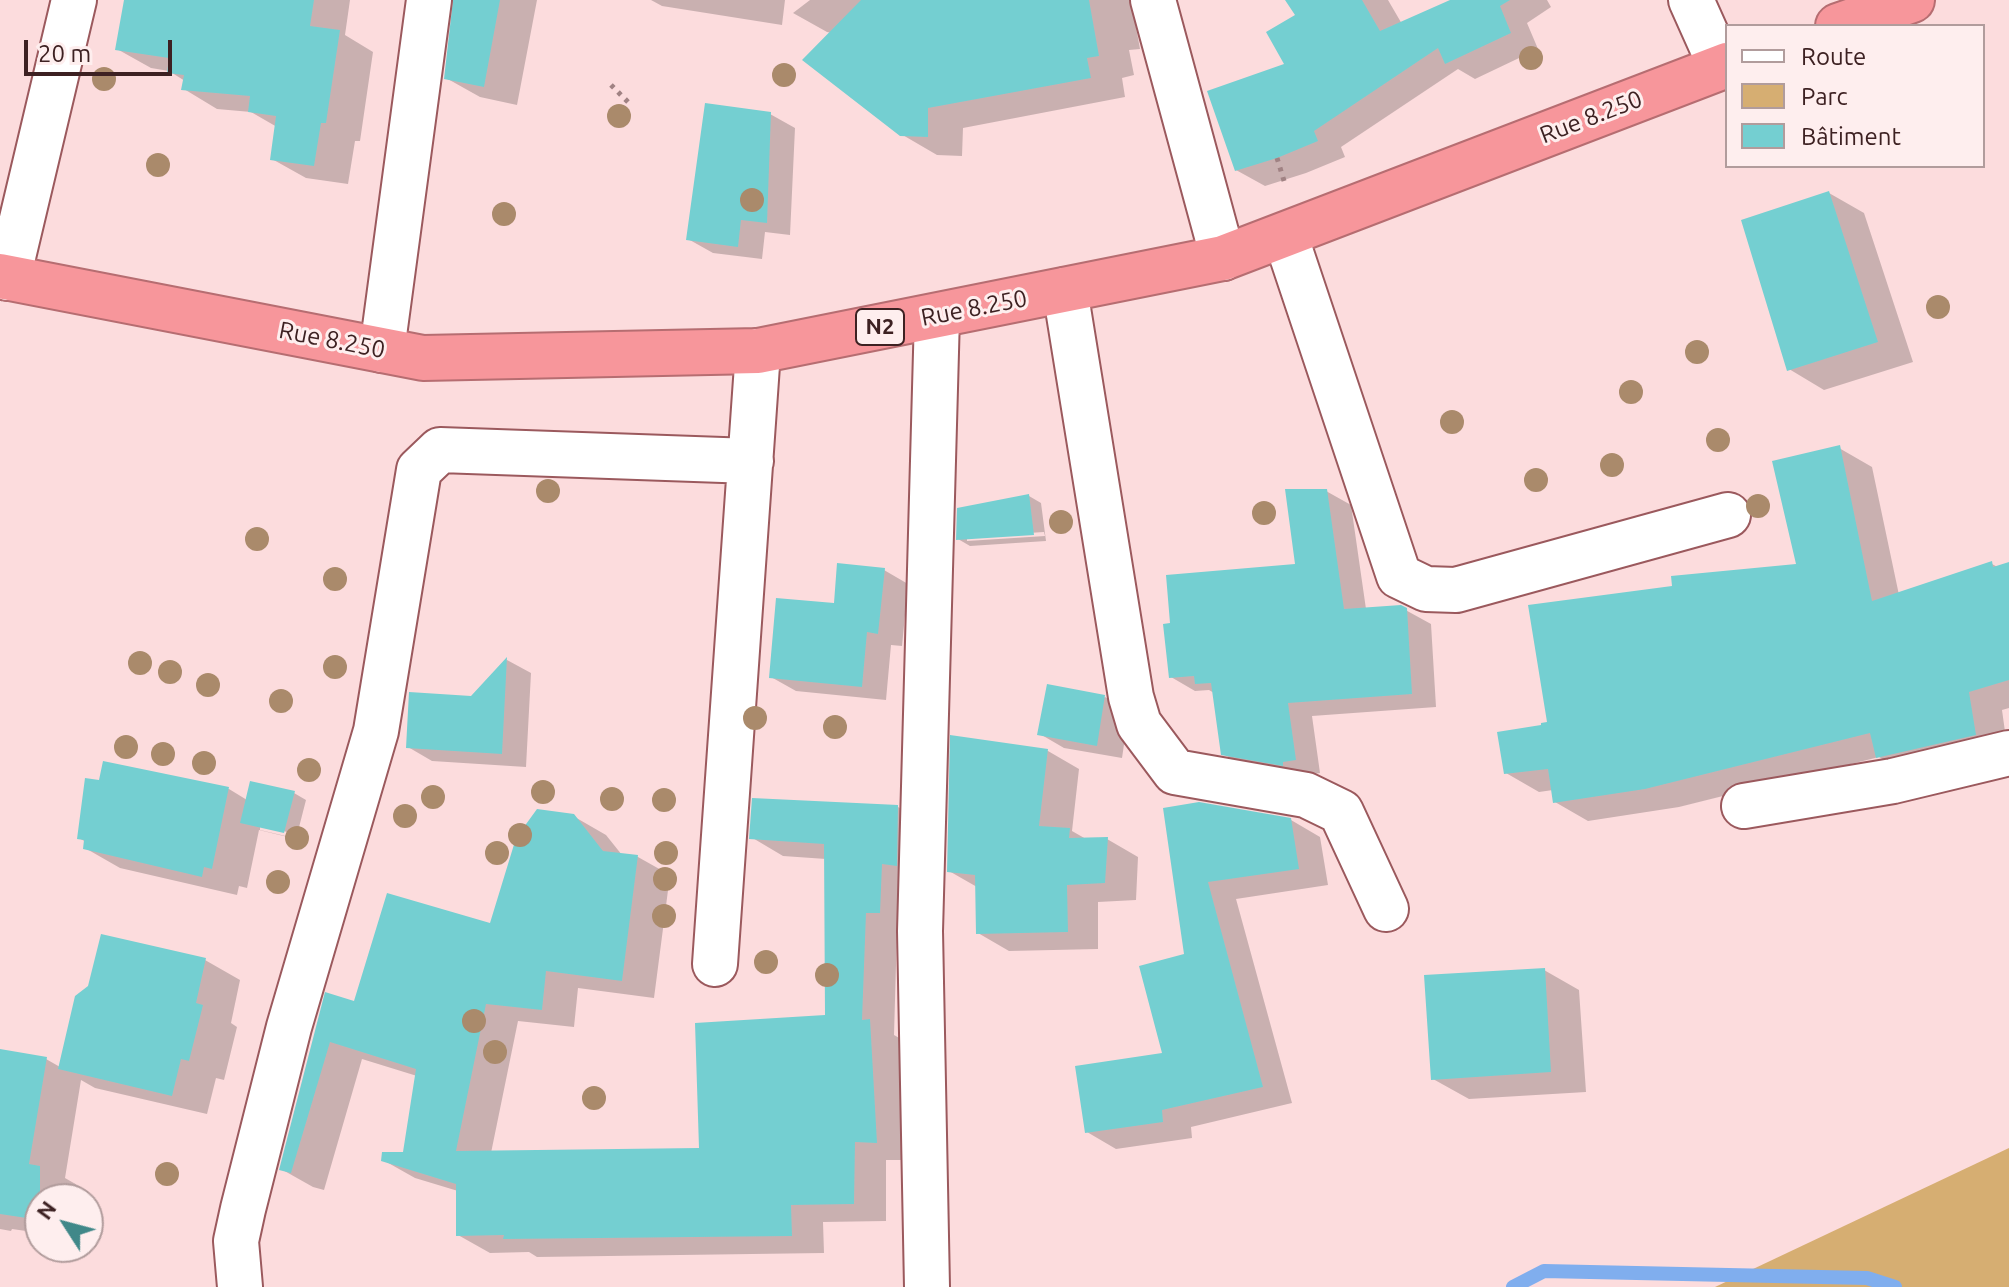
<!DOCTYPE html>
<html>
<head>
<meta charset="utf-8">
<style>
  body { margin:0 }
  #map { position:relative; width:2009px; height:1287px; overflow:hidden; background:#fcdcdd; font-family:Ubuntu,sans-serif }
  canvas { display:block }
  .legend { position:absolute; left:1725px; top:24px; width:260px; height:144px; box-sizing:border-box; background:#feeeee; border:2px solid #b19c9c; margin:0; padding:10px 14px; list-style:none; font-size:24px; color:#3d2122 }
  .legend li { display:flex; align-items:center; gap:16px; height:40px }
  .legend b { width:40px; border:2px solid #b19c9c }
  .north { position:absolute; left:24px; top:1183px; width:80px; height:80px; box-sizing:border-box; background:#feeeee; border:2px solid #b19c9c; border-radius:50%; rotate:306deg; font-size:22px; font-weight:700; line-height:32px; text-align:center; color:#3d2122 }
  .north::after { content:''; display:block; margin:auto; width:28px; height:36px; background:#408889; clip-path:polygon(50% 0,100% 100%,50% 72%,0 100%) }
  .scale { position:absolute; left:24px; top:40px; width:148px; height:36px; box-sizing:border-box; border:4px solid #3d2122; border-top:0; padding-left:10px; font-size:24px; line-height:28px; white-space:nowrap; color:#3d2122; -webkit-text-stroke:6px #feeeee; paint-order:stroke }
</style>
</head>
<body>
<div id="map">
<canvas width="2009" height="1287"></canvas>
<ul class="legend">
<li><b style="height:10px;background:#fff"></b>Route</li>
<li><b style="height:22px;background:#d6ae72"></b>Parc</li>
<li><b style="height:22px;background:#74cfd1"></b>Bâtiment</li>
</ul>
<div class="north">N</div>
<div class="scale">20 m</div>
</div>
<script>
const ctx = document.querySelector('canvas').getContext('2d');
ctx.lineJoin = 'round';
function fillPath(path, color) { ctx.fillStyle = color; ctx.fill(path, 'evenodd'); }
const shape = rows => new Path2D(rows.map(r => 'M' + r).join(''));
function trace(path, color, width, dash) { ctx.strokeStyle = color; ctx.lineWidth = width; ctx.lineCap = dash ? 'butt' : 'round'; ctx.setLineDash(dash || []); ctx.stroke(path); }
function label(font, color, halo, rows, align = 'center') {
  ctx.font = font + ' Ubuntu,sans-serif'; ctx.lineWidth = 6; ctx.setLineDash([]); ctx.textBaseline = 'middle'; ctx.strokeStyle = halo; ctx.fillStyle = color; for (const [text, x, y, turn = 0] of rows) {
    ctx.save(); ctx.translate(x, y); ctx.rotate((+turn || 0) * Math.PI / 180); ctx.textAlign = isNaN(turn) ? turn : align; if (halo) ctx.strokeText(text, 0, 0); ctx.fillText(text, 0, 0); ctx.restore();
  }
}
fillPath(shape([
  [2009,1148,2009,1287,1715,1287]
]), '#d6ae72');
fillPath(shape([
  [130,0,350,0,345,35,373,52,360,141,355,141,348,184,306,178,272,159,277,127,251,112,217,109,184,89,185,81,169,71,151,68,117,49],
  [455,0,537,0,517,105,480,97,446,78],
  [651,0,785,0,782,25,662,6],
  [810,0,1131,0,1140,49,1129,50,1134,75,1122,78,1125,97,963,128,962,156,937,155,901,134,832,33,827,32,793,13],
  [1287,0,1388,0,1402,24,1455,0,1547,0,1551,7,1527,23,1538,49,1475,79,1458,69,1341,147,1345,157,1306,173,1265,186,1236,170,1286,65,1297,15],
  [770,114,795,128,790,235,765,232,762,259,713,253,688,239],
  [1829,193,1864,213,1913,362,1824,390,1789,369],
  [1839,448,1872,467,1899,595,1992,564,2003,570,2009,567,2009,708,2002,710,2008,753,1911,775,1879,757,1679,807,1588,821,1555,802,1553,790,1539,792,1506,773,1674,587,1799,566],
  [1326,491,1351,505,1366,609,1400,607,1431,624,1436,707,1312,716,1320,773,1306,775,1247,768,1222,753,1214,693,1209,690,1195,691,1171,677,1298,566],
  [1029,496,1041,503,1046,541,970,546,958,539],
  [1044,532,1045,536,967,541,967,537],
  [884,570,908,584,902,646,891,645,886,700,796,691,771,677,835,605],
  [507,660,531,673,526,767,432,761,408,747,472,698],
  [1105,697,1129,711,1122,758,1064,748,1040,734],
  [952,737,1048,751,1079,769,1072,831,1086,839,1107,839,1138,857,1136,900,1098,902,1098,949,1009,951,978,933,977,887,949,871],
  [105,763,229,789,247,800,294,793,306,800,296,839,259,830,247,888,239,886,237,895,120,868,85,848,86,842,79,838,100,782],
  [260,825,295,834,294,838,260,830],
  [898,807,930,826,912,931,897,930,894,1035,901,1039,909,1160,886,1160,886,1221,823,1222,824,1253,537,1257,529,1252,490,1253,458,1235,458,1191,415,1178,383,1160,405,1154,417,1076,362,1059,324,1190,313,1187,281,1169,327,994,356,1003,491,925,573,816,606,835,622,855,638,857,670,875,654,998,578,988,574,1027,518,1021,491,1153,701,1150,827,1017,826,859,783,856,751,837],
  [1165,810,1291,820,1320,837,1328,885,1236,899,1292,1103,1191,1127,1192,1138,1116,1149,1087,1132,1165,1055,1187,956],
  [205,960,240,980,231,1023,237,1027,224,1080,216,1078,207,1114,95,1088,81,1080,65,1178,86,1190,84,1199,40,1199,40,1233,12,1229,11,1231,0,1229,0,1051,46,1059,60,1067],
  [1544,970,1579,990,1586,1092,1469,1099,1433,1079]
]), '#0003');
trace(shape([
  [1513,1287,1544,1271,1867,1278,1895,1287]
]), '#80aeee', 14);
fillPath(shape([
  [124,0,314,0,310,26,340,30,326,123,321,123,314,166,270,160,276,116,248,112,250,96,181,90,184,75,167,73,169,58,115,50],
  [453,0,500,0,484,87,444,79],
  [861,0,1089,0,1099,56,1087,58,1091,78,928,108,928,137,900,136,802,60],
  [1285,0,1362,0,1380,31,1450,0,1510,0,1500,6,1511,33,1445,64,1438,48,1314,131,1318,141,1277,158,1235,171,1207,91,1284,64,1266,32,1295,15],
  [705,103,771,112,767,223,741,220,738,247,686,240],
  [1829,191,1878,342,1787,371,1741,220],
  [1840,445,1872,601,1992,561,1993,567,2009,562,2009,680,1969,692,1976,735,1876,758,1870,733,1645,789,1553,803,1548,769,1504,774,1497,732,1541,725,1541,723,1547,722,1528,605,1672,586,1671,576,1796,564,1772,461],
  [1285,489,1327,489,1344,609,1401,605,1407,608,1412,694,1288,703,1296,760,1283,762,1283,766,1221,755,1211,683,1195,684,1194,676,1169,678,1163,624,1170,623,1166,575,1295,564],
  [1029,494,1034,535,956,540,957,508],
  [837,563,885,568,878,634,867,632,862,687,769,678,776,598,834,603],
  [507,657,502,754,406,748,409,692,471,696],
  [1047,684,1105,695,1097,746,1037,735],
  [950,735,1048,749,1039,826,1070,828,1069,838,1108,837,1105,883,1067,885,1068,932,976,934,975,875,947,872],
  [103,761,229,787,212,869,204,867,202,877,83,849,84,840,77,839,85,778,99,780],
  [250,781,295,791,284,833,240,823],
  [752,798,898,805,897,866,882,864,880,913,866,913,862,1020,870,1019,877,1143,855,1142,854,1204,791,1205,792,1236,503,1239,504,1235,456,1236,456,1184,381,1161,382,1152,403,1152,416,1069,330,1042,291,1173,279,1170,325,992,354,1001,387,893,490,923,516,838,537,809,574,814,603,851,638,855,622,981,546,971,542,1010,486,1004,456,1151,699,1148,695,1023,825,1015,824,844,749,839],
  [1199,802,1291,818,1299,869,1208,882,1263,1087,1162,1110,1163,1122,1085,1133,1075,1066,1162,1053,1139,966,1184,954,1163,808],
  [101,934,206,958,196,1003,203,1005,189,1061,181,1059,172,1096,58,1069,75,996,88,986],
  [1545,968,1551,1072,1431,1080,1424,975],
  [0,1049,47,1057,29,1164,40,1166,40,1220,0,1214]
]), '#74cfd1');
const street = shape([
  [1153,0,1223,258],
  [1691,0,1721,67],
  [1285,235,1399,576,1426,589,1456,590,1728,515],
  [8,278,74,0],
  [1065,290,1131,697,1139,724,1175,772,1306,795,1341,812,1386,909],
  [382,350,429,0],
  [1744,806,1893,781,2009,753],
  [715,964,758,351],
  [240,1287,236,1241,243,1209,289,1027,376,731,419,470,440,450,751,461],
  [927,1287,920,931,937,316]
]);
const highway = shape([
  [1838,26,1912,0],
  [0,276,423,358,758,351,1223,258,1727,65]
]);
trace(street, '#9b595d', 48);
trace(highway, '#b66d71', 48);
trace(shape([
  [611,85,629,103],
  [1277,158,1285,184]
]), '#a08283', 5, [4, 6]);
trace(street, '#fff', 44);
trace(highway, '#f7969b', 44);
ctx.fillStyle = '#aa8a6b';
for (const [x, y] of [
  [1531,58],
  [784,75],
  [104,79],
  [619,116],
  [158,165],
  [752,200],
  [504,214],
  [1938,307],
  [1697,352],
  [1631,392],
  [1452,422],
  [1718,440],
  [1612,465],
  [1536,480],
  [548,491],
  [1758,506],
  [1264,513],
  [1061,522],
  [257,539],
  [335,579],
  [140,663],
  [335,667],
  [170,672],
  [208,685],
  [281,701],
  [755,718],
  [835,727],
  [126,747],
  [163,754],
  [204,763],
  [309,770],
  [543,792],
  [433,797],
  [612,799],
  [664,800],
  [405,816],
  [520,835],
  [297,838],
  [497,853],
  [666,853],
  [665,879],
  [278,882],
  [664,916],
  [766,962],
  [827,975],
  [474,1021],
  [495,1052],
  [594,1098],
  [167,1174]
]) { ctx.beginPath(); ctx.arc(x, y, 12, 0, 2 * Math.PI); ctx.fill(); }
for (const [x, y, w] of [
  [880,327,48]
]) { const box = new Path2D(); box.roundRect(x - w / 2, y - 18, w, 36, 6); ctx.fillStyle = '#feeeee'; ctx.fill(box); trace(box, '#3d2122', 2); }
label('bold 22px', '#3d2122', null, [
  ["N2",880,327]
]);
label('24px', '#3d2122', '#feeeee', [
  ["Rue 8.250",1591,117,-21],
  ["Rue 8.250",974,308,-11],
  ["Rue 8.250",332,340,11]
]);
</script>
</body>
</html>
